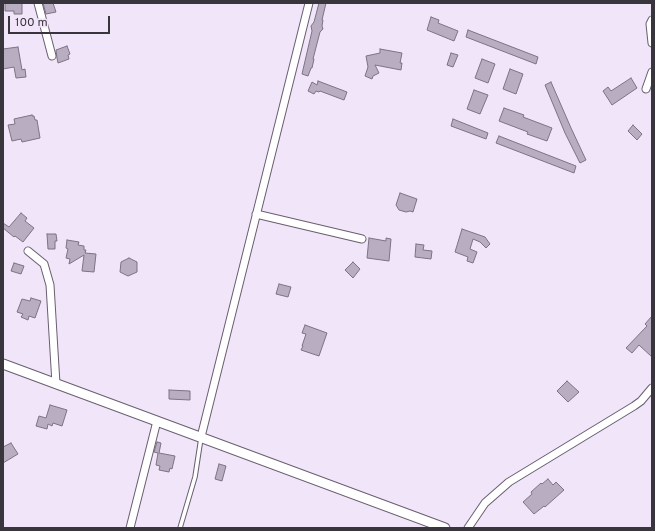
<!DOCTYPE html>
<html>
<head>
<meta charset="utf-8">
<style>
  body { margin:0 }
  #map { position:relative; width:655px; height:531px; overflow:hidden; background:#f1e5f9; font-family:Overpass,sans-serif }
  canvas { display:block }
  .frame { position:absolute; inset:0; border:4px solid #39353c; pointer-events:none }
  .scale { position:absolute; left:8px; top:16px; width:102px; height:18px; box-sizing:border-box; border:2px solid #39353c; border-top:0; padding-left:5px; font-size:12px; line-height:14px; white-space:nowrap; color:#39353c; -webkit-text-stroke:3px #f1e5f9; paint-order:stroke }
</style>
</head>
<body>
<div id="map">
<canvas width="655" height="531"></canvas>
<div class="frame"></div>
<div class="scale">100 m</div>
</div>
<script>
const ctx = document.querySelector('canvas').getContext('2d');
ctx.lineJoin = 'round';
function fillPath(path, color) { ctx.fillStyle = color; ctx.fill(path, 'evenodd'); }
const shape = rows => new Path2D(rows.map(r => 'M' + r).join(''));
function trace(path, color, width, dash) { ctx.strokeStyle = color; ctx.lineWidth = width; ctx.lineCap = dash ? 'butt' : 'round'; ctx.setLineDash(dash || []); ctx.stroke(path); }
const building = shape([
  [5,3,22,3,22,14,14,14,14,11,5,11,5,3],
  [43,3,53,3,56,12,46,14,43,3],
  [319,3,326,3,322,20,323,20,322,26,323,29,320,32,313,59,314,59,312,68,311,68,308,76,302,74,312,31,311,26,314,22,319,3],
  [431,17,439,20,438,23,458,31,454,41,427,30,431,17],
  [468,30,538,57,536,64,466,37,468,30],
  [67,46,70,54,68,55,69,59,58,63,57,58,56,50,67,46],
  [18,47,22,70,25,69,26,77,16,78,14,67,3,69,3,49,18,47],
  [380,49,402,53,400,63,402,63,401,70,375,65,379,73,373,76,372,79,365,76,368,67,366,56,380,53,380,49],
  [451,53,458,55,453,67,447,65,451,53],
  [482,59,495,64,488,83,475,78,482,59],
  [510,69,523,74,516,94,503,89,510,69],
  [631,78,637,88,612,105,603,91,608,87,611,91,631,78],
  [318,81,347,92,344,100,320,91,319,92,316,91,314,94,308,91,312,82,317,85,318,81],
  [551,82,571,128,586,160,580,163,565,133,545,85,551,82],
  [474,90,488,95,480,114,467,109,474,90],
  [504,108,524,115,523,117,552,128,547,141,527,134,528,132,499,121,504,108],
  [32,115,32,116,34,116,35,120,37,120,40,138,22,142,21,139,12,141,8,125,15,124,14,119,32,115],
  [453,119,488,133,486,139,451,126,453,119],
  [633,125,642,134,637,140,628,131,633,125],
  [499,136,576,166,574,173,496,143,499,136],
  [400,193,417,199,413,212,410,211,406,212,399,210,396,205,400,193],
  [21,213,27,218,25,221,34,228,23,242,15,236,14,237,3,228,3,223,9,227,21,213],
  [462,229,485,237,490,244,486,248,480,242,473,239,470,249,477,252,473,263,467,261,468,257,455,252,462,229],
  [47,234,56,234,57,241,55,241,55,249,48,249,47,234],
  [369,238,386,241,386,238,391,239,389,261,367,258,369,238],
  [67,240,79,242,78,245,84,246,84,250,86,250,85,253,96,254,94,272,82,271,84,255,69,264,70,259,66,258,68,249,66,248,67,240],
  [416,244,424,245,423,250,432,251,431,259,415,257,416,244],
  [129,258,137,262,137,272,128,276,120,272,121,262,129,258],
  [353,262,360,269,353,278,345,270,353,262],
  [14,263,24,266,21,274,11,271,14,263],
  [279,284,291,287,288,297,276,294,279,284],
  [31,298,41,301,35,318,29,316,28,320,21,317,23,314,17,312,22,299,30,301,31,298],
  [652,316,652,357,639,345,632,353,626,348,647,326,645,324,652,316],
  [305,325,327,333,319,356,301,350,303,346,302,346,306,334,302,333,305,325],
  [567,381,579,392,568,402,557,391,567,381],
  [169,390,190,391,190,400,169,399,169,390],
  [50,405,67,410,62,426,53,423,52,426,48,424,47,429,36,426,39,416,46,418,50,405],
  [157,442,161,443,159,453,175,456,172,469,170,468,169,472,159,470,160,466,156,465,158,453,154,452,157,442],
  [11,443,18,454,3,463,3,447,11,443],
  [219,464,226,466,222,481,215,479,219,464],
  [548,479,553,485,556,482,564,490,545,507,544,506,534,514,523,502,532,494,531,492,541,483,542,484,548,479]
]);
fillPath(building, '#b9aec1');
trace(building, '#7d7384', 1);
const service = shape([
  [180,528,195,477,201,438]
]);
const minor = shape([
  [38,3,52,56],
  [652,20,650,24,652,43],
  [646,89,652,72],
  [256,214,362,239],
  [28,251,44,264,50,285,56,384],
  [201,437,309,3],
  [130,528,157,421],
  [468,528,485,503,509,482,634,406,641,401,652,388]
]);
const tertiary = shape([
  [3,364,445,528]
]);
trace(service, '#695e6f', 5.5);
trace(minor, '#695e6f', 9);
trace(tertiary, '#695e6f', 11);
trace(service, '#fff', 3.5);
trace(minor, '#fff', 7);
trace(tertiary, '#fff', 9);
</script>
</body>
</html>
